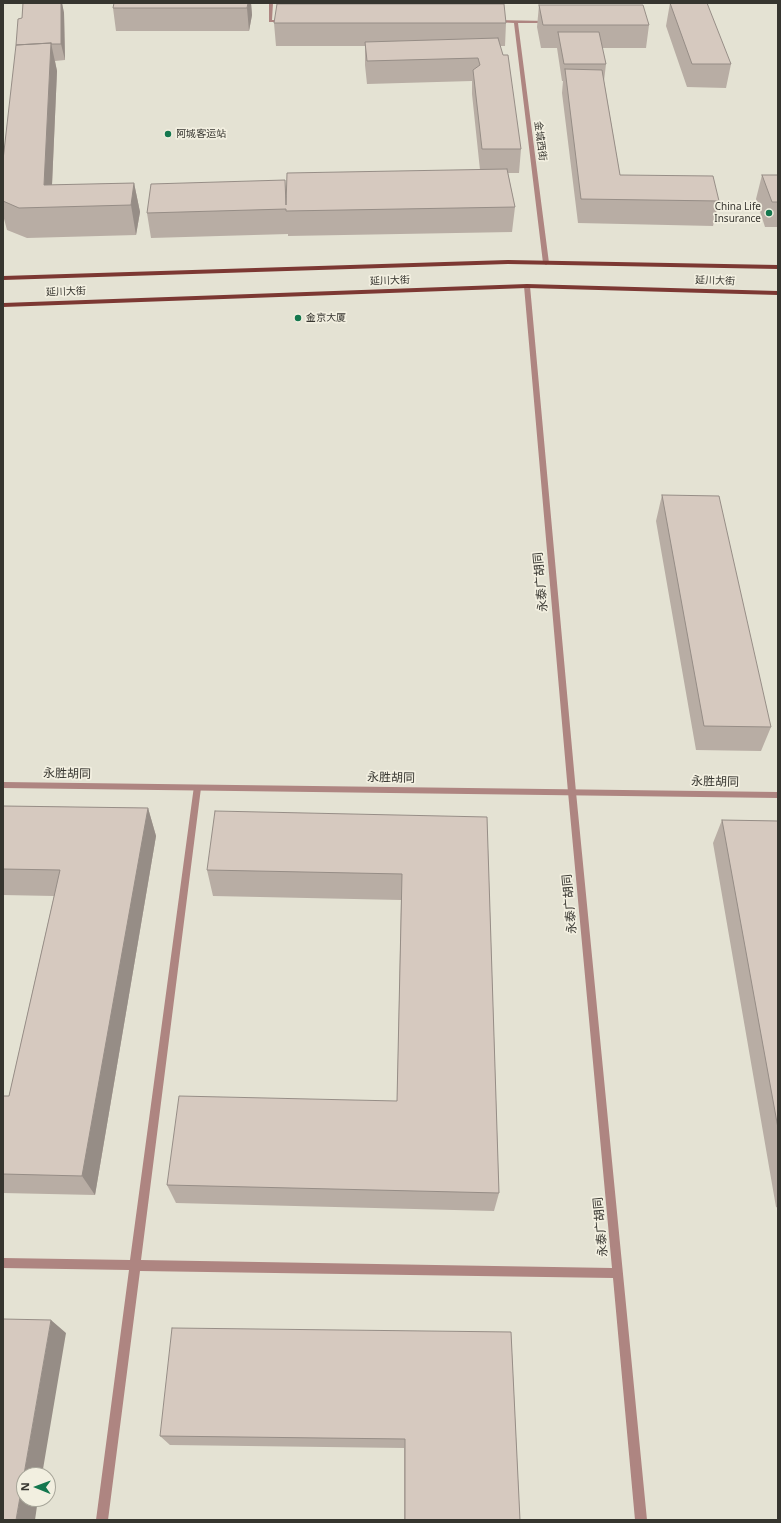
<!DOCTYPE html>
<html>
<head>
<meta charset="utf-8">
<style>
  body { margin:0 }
  #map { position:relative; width:781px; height:1523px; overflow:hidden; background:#e4e2d3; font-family:"Noto Sans",sans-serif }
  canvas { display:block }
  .frame { position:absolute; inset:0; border:4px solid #36352f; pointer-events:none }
  .north { position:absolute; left:16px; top:1467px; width:40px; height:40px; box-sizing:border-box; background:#f2efe0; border:1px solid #a7a599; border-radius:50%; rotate:271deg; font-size:11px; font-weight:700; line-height:16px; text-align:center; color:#36352f }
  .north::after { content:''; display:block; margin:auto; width:14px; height:18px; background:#14774e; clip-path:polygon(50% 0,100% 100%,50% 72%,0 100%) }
</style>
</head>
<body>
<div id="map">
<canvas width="781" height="1523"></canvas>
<div class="frame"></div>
<div class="north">N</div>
</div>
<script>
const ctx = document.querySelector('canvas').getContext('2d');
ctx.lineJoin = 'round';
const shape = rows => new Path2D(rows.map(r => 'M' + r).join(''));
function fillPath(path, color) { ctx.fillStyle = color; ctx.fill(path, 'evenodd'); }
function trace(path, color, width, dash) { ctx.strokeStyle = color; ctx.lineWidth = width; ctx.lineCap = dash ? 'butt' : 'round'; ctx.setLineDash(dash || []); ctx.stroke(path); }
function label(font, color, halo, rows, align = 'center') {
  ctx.font = font + ' "Noto Sans","Noto Sans SC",sans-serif'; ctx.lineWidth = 3.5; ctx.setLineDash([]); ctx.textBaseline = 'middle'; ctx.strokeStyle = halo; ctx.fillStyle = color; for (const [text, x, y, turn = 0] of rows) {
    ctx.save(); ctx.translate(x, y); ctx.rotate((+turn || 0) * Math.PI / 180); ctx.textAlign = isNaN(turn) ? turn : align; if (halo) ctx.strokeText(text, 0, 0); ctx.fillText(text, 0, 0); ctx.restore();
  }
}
fillPath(shape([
  [269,3,273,3,272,20,285,20,286,22,269,22,269,3],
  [495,20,547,21,549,22,547,23,518,23,549,263,546,265,543,263,514,23,496,22,495,20],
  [527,284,530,286,576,792,647,1520,635,1520,613,1278,140,1271,108,1520,96,1520,129,1270,3,1268,3,1258,130,1260,194,786,197,785,200,786,201,788,141,1260,612,1268,568,792,524,286,527,284]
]), '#ae8581');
fillPath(shape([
  [3,782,778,792,778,798,3,788,3,782]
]), '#ae8581');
fillPath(shape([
  [508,260,778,265,778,269,508,264,3,280,3,276,508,260],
  [527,284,778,291,778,295,527,288,3,307,3,303,527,284]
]), '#7c3833');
fillPath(shape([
  [23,3,62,3,64,13,65,60,55,61,57,71,52,185,134,183,140,212,136,235,27,238,7,230,3,215,3,160,22,18],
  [251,3,252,15,249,31,116,31,113,8],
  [670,3,731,64,726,88,687,87,666,26],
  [539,5,649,25,646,48,602,48,606,64,604,81,620,175,719,201,713,226,578,223,562,93,563,81,562,81,557,48,541,48,537,27],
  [274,23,506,23,505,46,500,46,521,149,519,173,508,173,515,207,512,232,288,236,288,234,151,238,147,213,285,180,286,196,480,170,472,94,472,81,367,84,365,65,365,46,276,46],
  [762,175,778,175,778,227,765,227,756,199],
  [662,495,771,727,761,751,696,750,656,521],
  [3,806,148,808,156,836,95,1195,3,1193,3,1096,9,1096,54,896,3,895],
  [487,817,499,1193,494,1211,176,1203,167,1185,397,1101,401,900,213,896,207,870],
  [722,820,778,821,778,1208,776,1207,713,843],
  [511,1332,520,1520,404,1520,404,1448,170,1445,160,1436]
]), '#b8ada4');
fillPath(shape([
  [61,3,62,3,64,13,65,60,61,44],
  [248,3,251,3,252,15,249,31,247,8],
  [51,43,57,71,51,207,44,185],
  [134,183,140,212,136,235,131,205],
  [148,808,156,836,95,1195,82,1176],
  [51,1320,66,1333,42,1475,24,1475,24,1499,38,1499,35,1520,16,1520]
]), '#968d86');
const building = shape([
  [23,3,61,3,61,44,51,44,51,43,16,45,18,19,22,18,23,3],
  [114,3,248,3,247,8,113,8,114,3],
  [670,3,707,3,731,64,692,64,670,3],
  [277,4,504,4,506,23,274,23,277,4],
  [539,5,643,5,649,25,543,25,539,5],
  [558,32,599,32,606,64,564,64,558,32],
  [498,38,503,55,508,55,521,149,482,149,473,70,480,65,478,58,367,61,365,42,498,38],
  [51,43,44,185,134,183,131,205,19,208,3,201,3,160,16,45,51,43],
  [565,69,602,70,620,175,713,176,719,201,581,199,565,69],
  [507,169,515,207,286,211,286,209,147,213,151,184,285,180,286,205,287,173,507,169],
  [762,175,778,175,778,202,772,202,762,175],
  [662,495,719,496,771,727,704,726,662,495],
  [3,806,148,808,82,1176,3,1174,3,1096,9,1096,60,870,3,869,3,806],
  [215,811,487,817,499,1193,167,1185,179,1096,397,1101,402,874,207,870,215,811],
  [722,820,778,821,778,1128,722,820],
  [3,1319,51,1320,16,1520,3,1520,3,1319],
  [172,1328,511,1332,520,1520,405,1520,405,1439,160,1436,172,1328]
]);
fillPath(building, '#d6c9bf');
trace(building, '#968d86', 1);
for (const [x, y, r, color] of [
  [168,134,4,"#14774e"],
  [769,213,4,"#14774e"],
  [298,318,4,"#14774e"]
]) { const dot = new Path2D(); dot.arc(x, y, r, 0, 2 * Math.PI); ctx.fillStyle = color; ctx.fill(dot); trace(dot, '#f2efe0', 1.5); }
label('10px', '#36352f', '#f2efe0', [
  ["阿城客运站",176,134],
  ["China Life",761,207,"right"],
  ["Insurance",761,219,"right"],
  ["金京大厦",306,318]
], 'left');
label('10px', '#36352f', '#f2efe0', [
  ["金城西街",540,141,83],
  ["延川大街",390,281,-2],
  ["延川大街",715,281,2],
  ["延川大街",66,292,-2]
]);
label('12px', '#36352f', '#f2efe0', [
  ["永泰广胡同",541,582,-95],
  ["永胜胡同",67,774,1],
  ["永胜胡同",391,778,1],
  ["永胜胡同",715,782,1],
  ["永泰广胡同",570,904,-95],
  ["永泰广胡同",601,1227,-95]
]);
</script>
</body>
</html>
